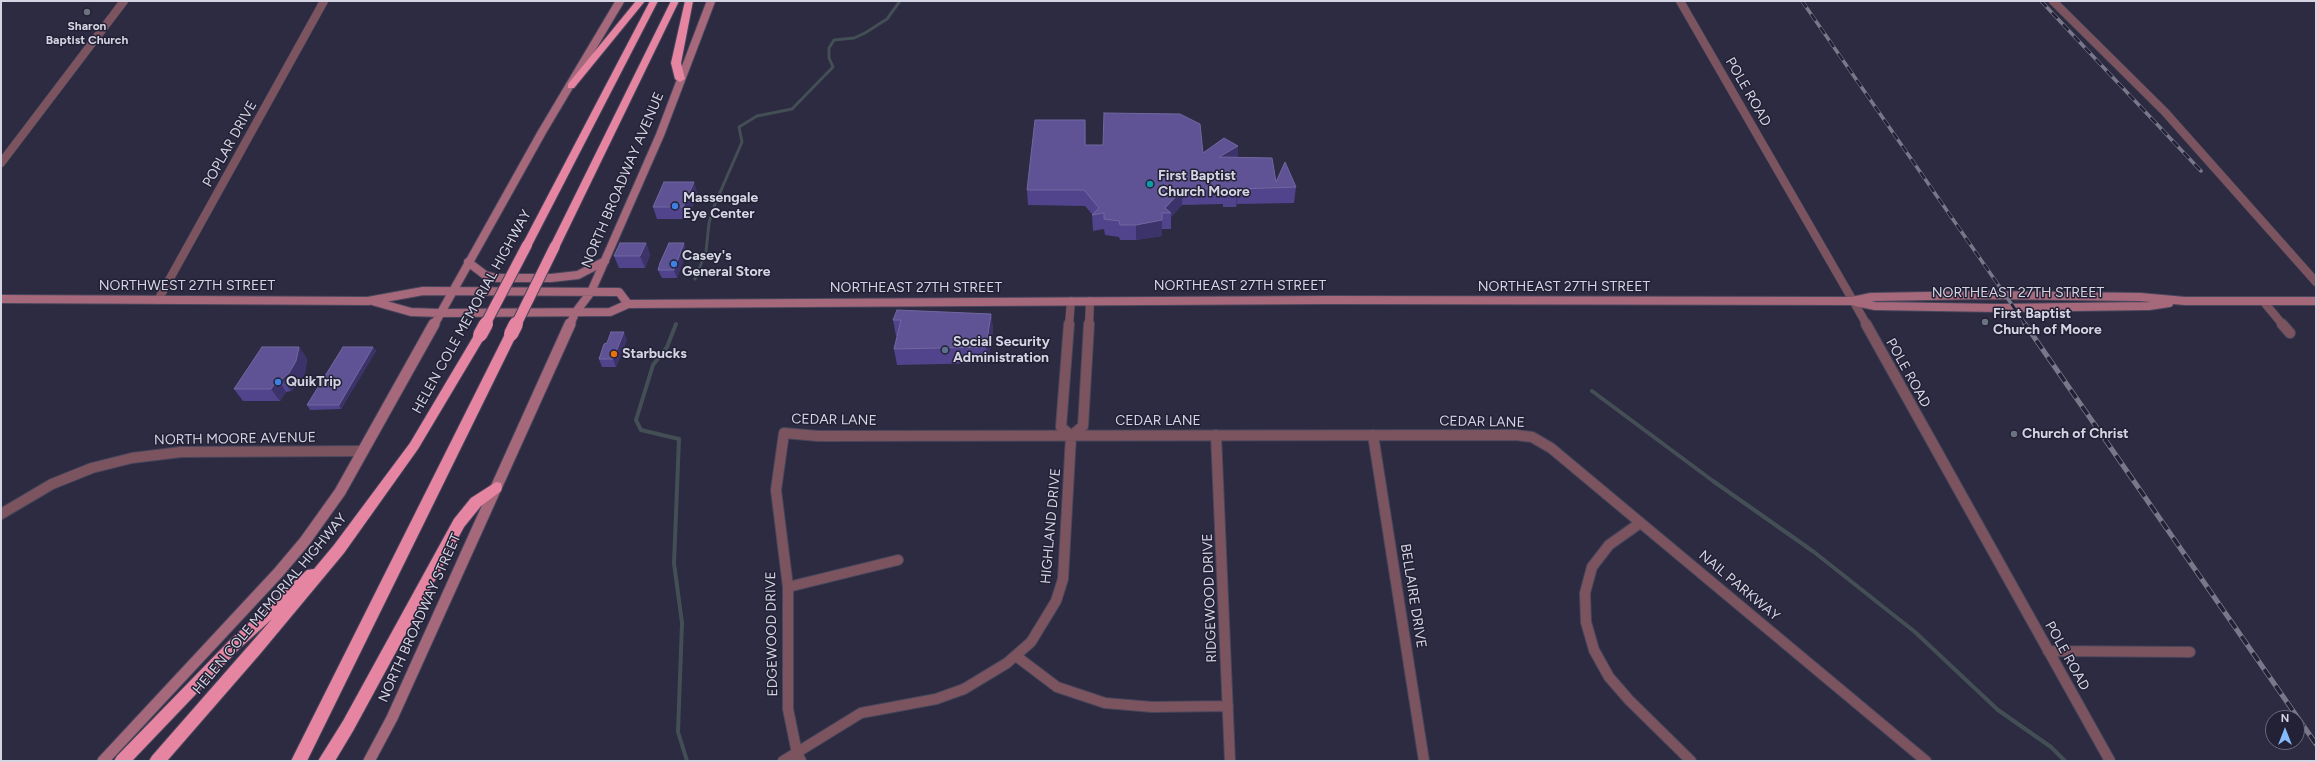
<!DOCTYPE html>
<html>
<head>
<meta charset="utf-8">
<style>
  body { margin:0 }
  #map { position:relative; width:2317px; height:762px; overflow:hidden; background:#2c2b41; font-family:Figtree,sans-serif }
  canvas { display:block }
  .frame { position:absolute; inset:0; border:2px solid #d4d4e2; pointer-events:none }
  .north { position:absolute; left:2265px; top:710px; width:40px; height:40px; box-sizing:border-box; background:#222136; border:1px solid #69697b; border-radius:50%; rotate:0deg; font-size:11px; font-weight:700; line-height:16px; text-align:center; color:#d4d4e2 }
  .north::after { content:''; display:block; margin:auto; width:14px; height:18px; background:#85bbfb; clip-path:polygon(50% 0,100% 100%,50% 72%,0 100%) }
</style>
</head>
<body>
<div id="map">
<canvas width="2317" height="762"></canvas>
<div class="frame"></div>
<div class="north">N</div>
</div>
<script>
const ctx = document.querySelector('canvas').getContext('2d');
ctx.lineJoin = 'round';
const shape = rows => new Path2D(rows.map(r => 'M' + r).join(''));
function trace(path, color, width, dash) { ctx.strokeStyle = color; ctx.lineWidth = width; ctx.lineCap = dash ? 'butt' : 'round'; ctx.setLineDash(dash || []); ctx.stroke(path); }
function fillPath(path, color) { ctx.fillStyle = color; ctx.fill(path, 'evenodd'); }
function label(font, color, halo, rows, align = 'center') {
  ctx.font = font + ' Figtree,sans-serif'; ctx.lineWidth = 3; ctx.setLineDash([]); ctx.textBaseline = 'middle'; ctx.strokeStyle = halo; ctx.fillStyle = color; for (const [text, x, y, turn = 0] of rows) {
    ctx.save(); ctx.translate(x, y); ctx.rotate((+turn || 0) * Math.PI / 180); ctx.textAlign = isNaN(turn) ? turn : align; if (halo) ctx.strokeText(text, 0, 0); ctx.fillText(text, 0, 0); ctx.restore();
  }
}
trace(shape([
  [695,279,706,252,709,223,715,204,742,142,739,127,757,116,792,109,833,67,829,58,829,48,834,40,854,38,865,33,887,19,900,1]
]), '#434f55', 3);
trace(shape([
  [676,324,667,347,653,365,636,420,641,430,679,439,674,563,682,623,678,732,687,761],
  [1592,391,1713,481,1814,552,1915,632,1998,710,2051,747,2065,761]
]), '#434f55', 4);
const minorFar1 = shape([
  [1680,1,1867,325],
  [2053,1,2165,112,2316,282],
  [1,163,124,1],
  [158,300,324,1],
  [2263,301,2283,325],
  [1069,325,1071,301],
  [1089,325,1090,301]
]);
const minor = shape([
  [1069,324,1061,427,1071,436],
  [1866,324,2110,761],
  [2282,324,2290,333],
  [1216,435,1230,761],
  [1373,435,1424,761],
  [1,514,52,484,92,468,132,458,181,452,362,451],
  [1640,523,1609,545,1592,567,1585,593,1586,622,1594,650,1609,677,1629,700,1691,761],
  [788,587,898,560],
  [2048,651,2190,652],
  [1016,656,1057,687,1105,703,1152,707,1228,706],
  [783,761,861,713,936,699,964,689,1007,663,1031,642,1056,601,1063,579,1071,436,1083,426,1089,324],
  [801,761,797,753,788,709,788,587,776,490,784,433,818,436,1515,435,1532,437,1551,448,1926,761]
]);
const secondaryFar1 = shape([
  [468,262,485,275,496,278,551,278,578,275,605,261],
  [1,299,368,301,423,291,619,292,628,304],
  [372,301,411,312,440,313,610,312,628,304,1327,300,1852,301,1871,297,1988,295,2140,297,2185,301,2316,301],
  [1856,302,1875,306,1999,308,2149,306,2169,303],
  [434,325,542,132,620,1],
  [570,325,575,313,591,292,660,135,711,1]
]);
const secondary = shape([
  [103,761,278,573,305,541,340,492,434,324],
  [369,761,392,718,570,324]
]);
const motorway = shape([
  [636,1,645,1,574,88,568,88,568,84,636,1],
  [650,1,658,1,532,245,531,247,523,247,522,245,650,1],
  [671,1,679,1,560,246,555,249,551,248,550,246,671,1],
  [685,1,693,1,681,63,685,79,680,82,675,79,671,63,685,1],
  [511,330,517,334,307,761,291,761,505,334,511,330],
  [480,331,486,335,418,449,344,553,260,654,167,761,149,761,152,756,272,619,239,649,132,761,114,761,117,756,229,641,307,570,314,569,334,545,410,443,476,332,480,331],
  [496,482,501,483,502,487,501,491,481,506,464,527,353,731,335,761,318,761,343,721,454,519,471,498,496,482]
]);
trace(minorFar1, '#47465b', 9);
trace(minor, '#47465b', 12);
trace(secondaryFar1, '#47465b', 10);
trace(secondary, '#47465b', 13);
trace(motorway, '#47465b', 2);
trace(minorFar1, '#7c545f', 8);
trace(minor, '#7c545f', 10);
trace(secondaryFar1, '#a6687b', 8);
trace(secondary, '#a6687b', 11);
fillPath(motorway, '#e585a2');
const railFar1 = shape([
  [1802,1,2026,325],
  [2041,1,2201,171]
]);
const rail = shape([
  [2025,324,2316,744]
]);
trace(railFar1, '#78788a', 3.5);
trace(rail, '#78788a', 5);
trace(railFar1, '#222136', 2.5, [8]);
trace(rail, '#222136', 3.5, [10]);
const motorwayBridgeFar1 = shape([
  [485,325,527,245],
  [516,325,555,246]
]);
const motorwayBridge = shape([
  [511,334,516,324],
  [480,335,486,324]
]);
trace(motorwayBridgeFar1, '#47465b', 12, []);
trace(motorwayBridge, '#47465b', 16, []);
trace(motorwayBridgeFar1, '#e585a2', 10);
trace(motorwayBridge, '#e585a2', 14);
fillPath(shape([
  [1085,120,1086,136,1086,145,1203,153,1238,158,1276,182,1296,187,1294,203,1237,204,1236,207,1223,207,1223,204,1182,205,1171,217,1171,229,1162,229,1162,236,1136,240,1120,240,1119,237,1105,235,1104,229,1093,231,1092,214,1085,206,1028,205,1027,190],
  [698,194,687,219,657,219,653,207],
  [646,243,650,255,645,268,619,268,614,256],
  [687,251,677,278,662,278,658,270],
  [991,314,993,330,988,363,897,365,894,349,897,336,896,336,893,320],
  [627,340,616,367,602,367,599,359,607,343],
  [299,347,307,359,305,373,298,385,291,391,286,392,280,401,243,401,234,389],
  [373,347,376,351,341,409,310,410,307,405]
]), '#51448c');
fillPath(shape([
  [1085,120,1086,136,1085,161],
  [1238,146,1238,162,1219,157],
  [694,182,698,194,687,219,683,207],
  [1183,189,1182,205,1171,217,1171,213,1165,208],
  [1238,189,1237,204,1236,207,1237,191],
  [1162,213,1162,236,1136,240,1136,225],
  [646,243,650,255,645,268,640,256],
  [684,243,687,251,677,278,674,270],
  [991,314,993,330,988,363,986,347],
  [624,332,627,340,616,367,613,359],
  [299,347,307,359,305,373,298,385,291,391,282,379],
  [373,347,376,351,341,409,339,405],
  [278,379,286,392,280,401,271,389]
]), '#3c336a');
const building = shape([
  [1104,113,1180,114,1200,124,1203,153,1224,138,1238,146,1219,157,1272,158,1276,182,1285,162,1296,187,1238,189,1237,191,1223,191,1223,189,1183,189,1165,208,1171,213,1162,213,1162,220,1136,225,1120,225,1119,221,1104,219,1104,213,1092,215,1099,208,1084,190,1027,190,1035,120,1085,120,1085,145,1103,145,1104,113],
  [664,182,694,182,683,207,653,207,664,182],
  [620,243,646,243,640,256,614,256,620,243],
  [669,243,684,243,674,270,658,270,660,263,669,243],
  [897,310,991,314,986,347,894,349,901,320,893,320,897,310],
  [611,332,624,332,613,359,599,359,604,344,607,343,611,332],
  [262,347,299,347,296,361,289,373,282,379,278,379,271,389,234,389,262,347],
  [343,347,373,347,339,405,307,405,343,347]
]);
fillPath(building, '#5f5395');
trace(building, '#7168a1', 1);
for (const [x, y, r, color] of [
  [87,12,4,"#6b7280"],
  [1150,184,4,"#0f9aa8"],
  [675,206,4,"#3f7fe0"],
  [674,264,4,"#3f7fe0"],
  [1985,322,4,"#6b7280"],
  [945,350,4,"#5c6f8a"],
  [614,354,4,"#e8710a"],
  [278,382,4,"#3f7fe0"],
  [2014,434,4,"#6b7280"]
]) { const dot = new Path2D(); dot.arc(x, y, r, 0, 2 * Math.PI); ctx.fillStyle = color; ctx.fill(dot); trace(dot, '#222136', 1.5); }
label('bold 12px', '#d4d4e2', '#222136', [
  ["Sharon",87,26],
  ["Baptist Church",87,40]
]);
label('14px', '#d4d4e2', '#222136', [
  ["POLE ROAD",1748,92,60],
  ["POPLAR DRIVE",230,144,-61],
  ["NORTH BROADWAY AVENUE",623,180,-67],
  ["NORTHWEST 27TH STREET",187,286],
  ["NORTHEAST 27TH STREET",1240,286],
  ["NORTHEAST 27TH STREET",1564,287],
  ["NORTHEAST 27TH STREET",916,288],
  ["NORTHEAST 27TH STREET",2018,293],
  ["HELEN COLE MEMORIAL HIGHWAY",472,312,-61],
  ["POLE ROAD",1908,373,61],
  ["CEDAR LANE",834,420,1],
  ["CEDAR LANE",1158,421],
  ["CEDAR LANE",1482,422,1],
  ["NORTH MOORE AVENUE",235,439,-1],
  ["HIGHLAND DRIVE",1051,526,-85],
  ["NAIL PARKWAY",1739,586,40],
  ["BELLAIRE DRIVE",1413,596,81],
  ["RIDGEWOOD DRIVE",1210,598,-92],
  ["HELEN COLE MEMORIAL HIGHWAY",270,604,-50],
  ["NORTH BROADWAY STREET",420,618,-66],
  ["EDGEWOOD DRIVE",772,634,-91],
  ["POLE ROAD",2067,656,61]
]);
label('bold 14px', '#d4d4e2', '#222136', [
  ["First Baptist",1158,176],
  ["Church Moore",1158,192],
  ["Massengale",683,198],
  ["Eye Center",683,214],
  ["Casey's",682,256],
  ["General Store",682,272],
  ["First Baptist",1993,314],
  ["Church of Moore",1993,330],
  ["Social Security",953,342],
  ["Administration",953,358],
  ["Starbucks",622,354],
  ["QuikTrip",286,382],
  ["Church of Christ",2022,434]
], 'left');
</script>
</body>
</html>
